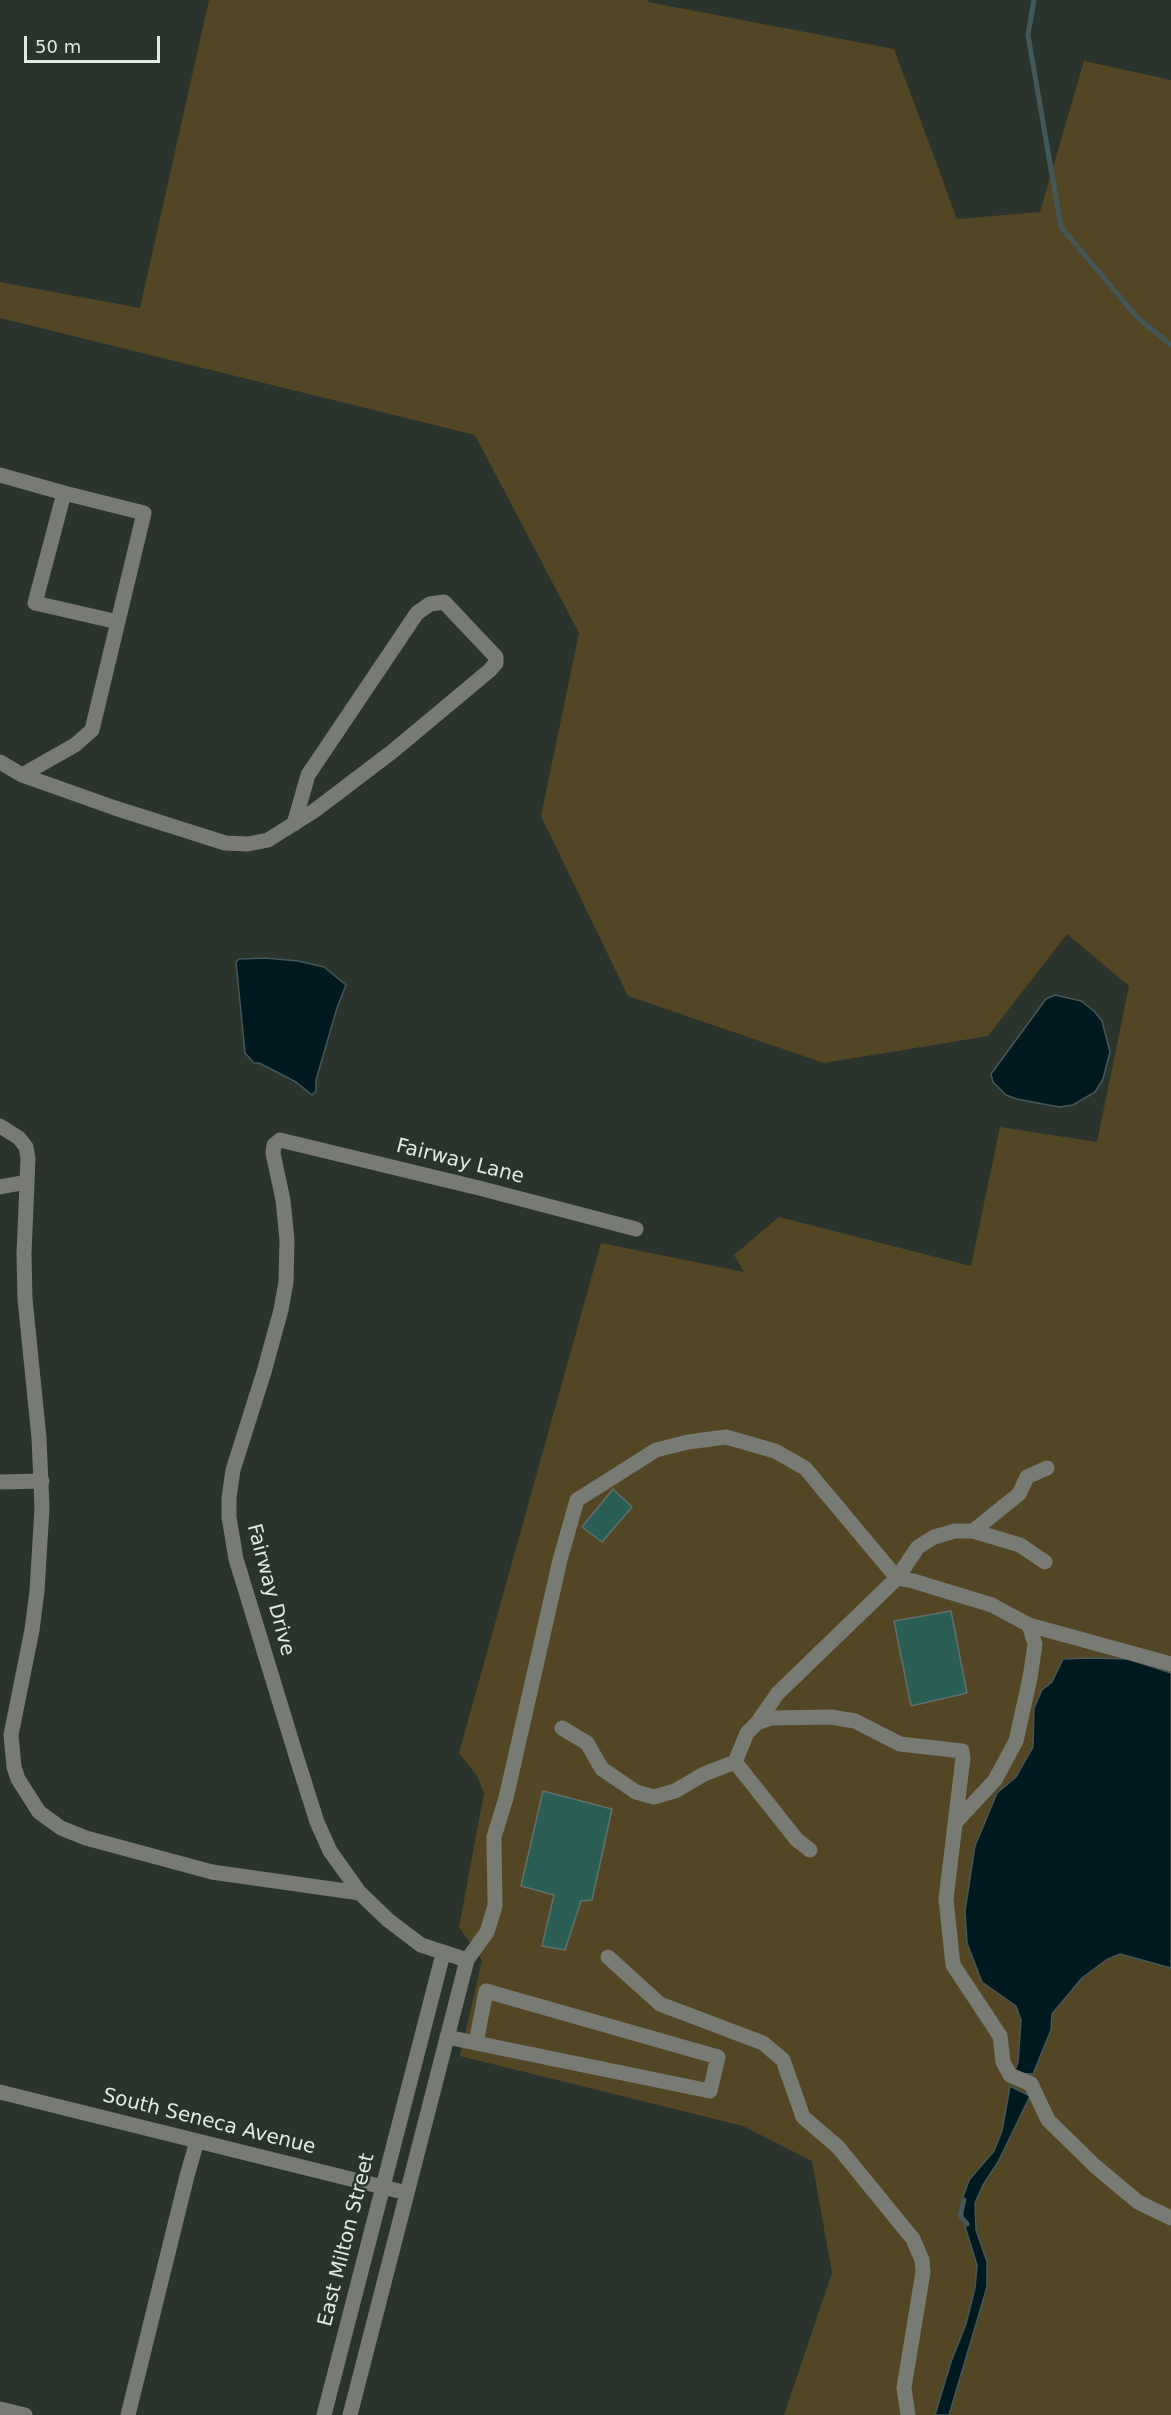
<!DOCTYPE html>
<html>
<head>
<meta charset="utf-8">
<style>
  body { margin:0 }
  #map { position:relative; width:1171px; height:2415px; overflow:hidden; background:#2a342c; font-family:"DejaVu Sans",sans-serif }
  canvas { display:block }
  .scale { position:absolute; left:24px; top:36px; width:136px; height:27px; box-sizing:border-box; border:3px solid #e2e8e3; border-top:0; padding-left:8px; font-size:18px; line-height:21px; white-space:nowrap; color:#e2e8e3; -webkit-text-stroke:4px #2a342c; paint-order:stroke }
</style>
</head>
<body>
<div id="map">
<canvas width="1171" height="2415"></canvas>
<div class="scale">50 m</div>
</div>
<script>
const ctx = document.querySelector('canvas').getContext('2d');
ctx.lineJoin = 'round';
function fillPath(path, color) { ctx.fillStyle = color; ctx.fill(path, 'evenodd'); }
const shape = rows => new Path2D(rows.map(r => 'M' + r).join(''));
function trace(path, color, width, dash) { ctx.strokeStyle = color; ctx.lineWidth = width; ctx.lineCap = dash ? 'butt' : 'round'; ctx.setLineDash(dash || []); ctx.stroke(path); }
function label(font, color, halo, rows, align = 'center') {
  ctx.font = font + ' "DejaVu Sans",sans-serif'; ctx.lineWidth = 5; ctx.setLineDash([]); ctx.textBaseline = 'middle'; ctx.strokeStyle = halo; ctx.fillStyle = color; for (const [text, x, y, turn = 0] of rows) {
    ctx.save(); ctx.translate(x, y); ctx.rotate((+turn || 0) * Math.PI / 180); ctx.textAlign = isNaN(turn) ? turn : align; if (halo) ctx.strokeText(text, 0, 0); ctx.fillText(text, 0, 0); ctx.restore();
  }
}
fillPath(shape([
  [209,0,649,0,648,2,894,49,957,219,1040,212,1084,61,1171,80,1171,2415,784,2415,832,2273,812,2161,743,2126,460,2056,482,1960,459,1927,484,1793,477,1776,459,1753,601,1243,744,1272,734,1255,779,1217,971,1266,1000,1127,1097,1142,1129,986,1067,934,988,1036,824,1063,628,996,541,816,579,633,475,435,0,318,0,282,140,308]
]), '#534624');
const water = shape([
  [265,958,298,961,324,967,346,985,337,1008,316,1080,316,1091,312,1095,296,1082,259,1063,254,1063,245,1053,236,962,239,959,265,958],
  [1055,995,1081,1001,1094,1011,1102,1021,1110,1052,1103,1079,1095,1092,1073,1105,1059,1107,1017,1099,1006,1095,993,1082,991,1074,1046,999,1055,995],
  [1091,1658,1128,1659,1171,1673,1171,1968,1120,1954,1106,1960,1082,1978,1052,2014,1051,2030,1033,2074,1014,2073,1018,2062,1021,2020,1016,2006,982,1982,967,1943,965,1911,975,1846,997,1793,1016,1777,1033,1747,1034,1708,1042,1690,1052,1682,1063,1659,1091,1658],
  [1010,2086,1030,2096,998,2162,983,2185,975,2203,976,2230,987,2262,987,2287,949,2415,935,2415,951,2362,966,2324,975,2288,977,2265,963,2220,962,2200,969,2180,994,2151,1002,2131,1010,2086]
]);
fillPath(water, '#00191e');
trace(water, '#445759', 1.5);
trace(shape([
  [1034,0,1028,35,1061,227,1137,317,1171,345],
  [964,2200,960,2216,967,2224]
]), '#445759', 5);
const building = shape([
  [613,1489,632,1507,602,1542,582,1527,613,1489],
  [951,1611,967,1693,911,1706,894,1621,951,1611],
  [543,1791,612,1809,592,1900,581,1901,565,1950,542,1946,554,1895,521,1886,543,1791]
]);
fillPath(building, '#2a5e55');
trace(building, '#61706d', 1.5);
trace(shape([
  [0,475,64,493],
  [0,762,22,775,115,808,225,843,248,844,268,840,314,811,393,751,490,670,496,663,496,657,444,602,430,604,417,613,308,775,294,824],
  [22,775,75,745,92,730,144,513,64,493,35,603,118,622],
  [0,1126,19,1138,26,1147,28,1158,27,1182,0,1187],
  [27,1182,24,1254,25,1299,39,1438,42,1508,37,1591,32,1630,11,1735,14,1767,18,1779,39,1812,61,1828,86,1838,212,1872,360,1893],
  [0,1482,42,1481],
  [973,1531,1019,1494,1027,1477,1047,1468],
  [1029,1625,1171,1664],
  [562,1728,587,1743,602,1769,636,1792,654,1797,675,1791,704,1774,735,1762],
  [955,1823,995,1780,1016,1741,1030,1678,1035,1644,1029,1625,992,1605,913,1581,897,1578,918,1547,934,1537,955,1531,973,1531,1020,1545,1045,1562],
  [810,1850,797,1840,735,1762,747,1733,757,1723,771,1718,831,1717,855,1721,900,1744,962,1751,963,1758,946,1899,953,1965,1000,2036,1003,2062,1010,2075,1031,2084,1048,2120,1095,2166,1138,2202,1171,2218],
  [608,1957,660,2004,763,2043,783,2060,803,2117,838,2147,913,2239,922,2260,923,2272,904,2388,908,2415],
  [467,1960,421,1945,388,1920,360,1893,330,1851,317,1822,298,1762,236,1559,229,1517,229,1498,233,1470,264,1372,281,1310,286,1282,287,1240,283,1200,273,1153,274,1145,280,1140,479,1188,636,1229],
  [447,2037,476,2043,710,2091,718,2057,486,1991,476,2043],
  [0,2092,407,2193],
  [0,2409,25,2415],
  [128,2415,187,2176,197,2141],
  [324,2415,443,1954],
  [350,2415,467,1960,487,1932,495,1906,494,1837,506,1798,560,1560,577,1500,656,1450,688,1442,726,1437,775,1451,805,1468,897,1578,778,1693,757,1723]
]), '#787a74', 15);
label('20px', '#e2e8e3', '#2a342c', [
  ["Fairway Lane",460,1162,14],
  ["Fairway Drive",270,1590,75],
  ["South Seneca Avenue",209,2122,14],
  ["East Milton Street",347,2240,-76]
]);
</script>
</body>
</html>
